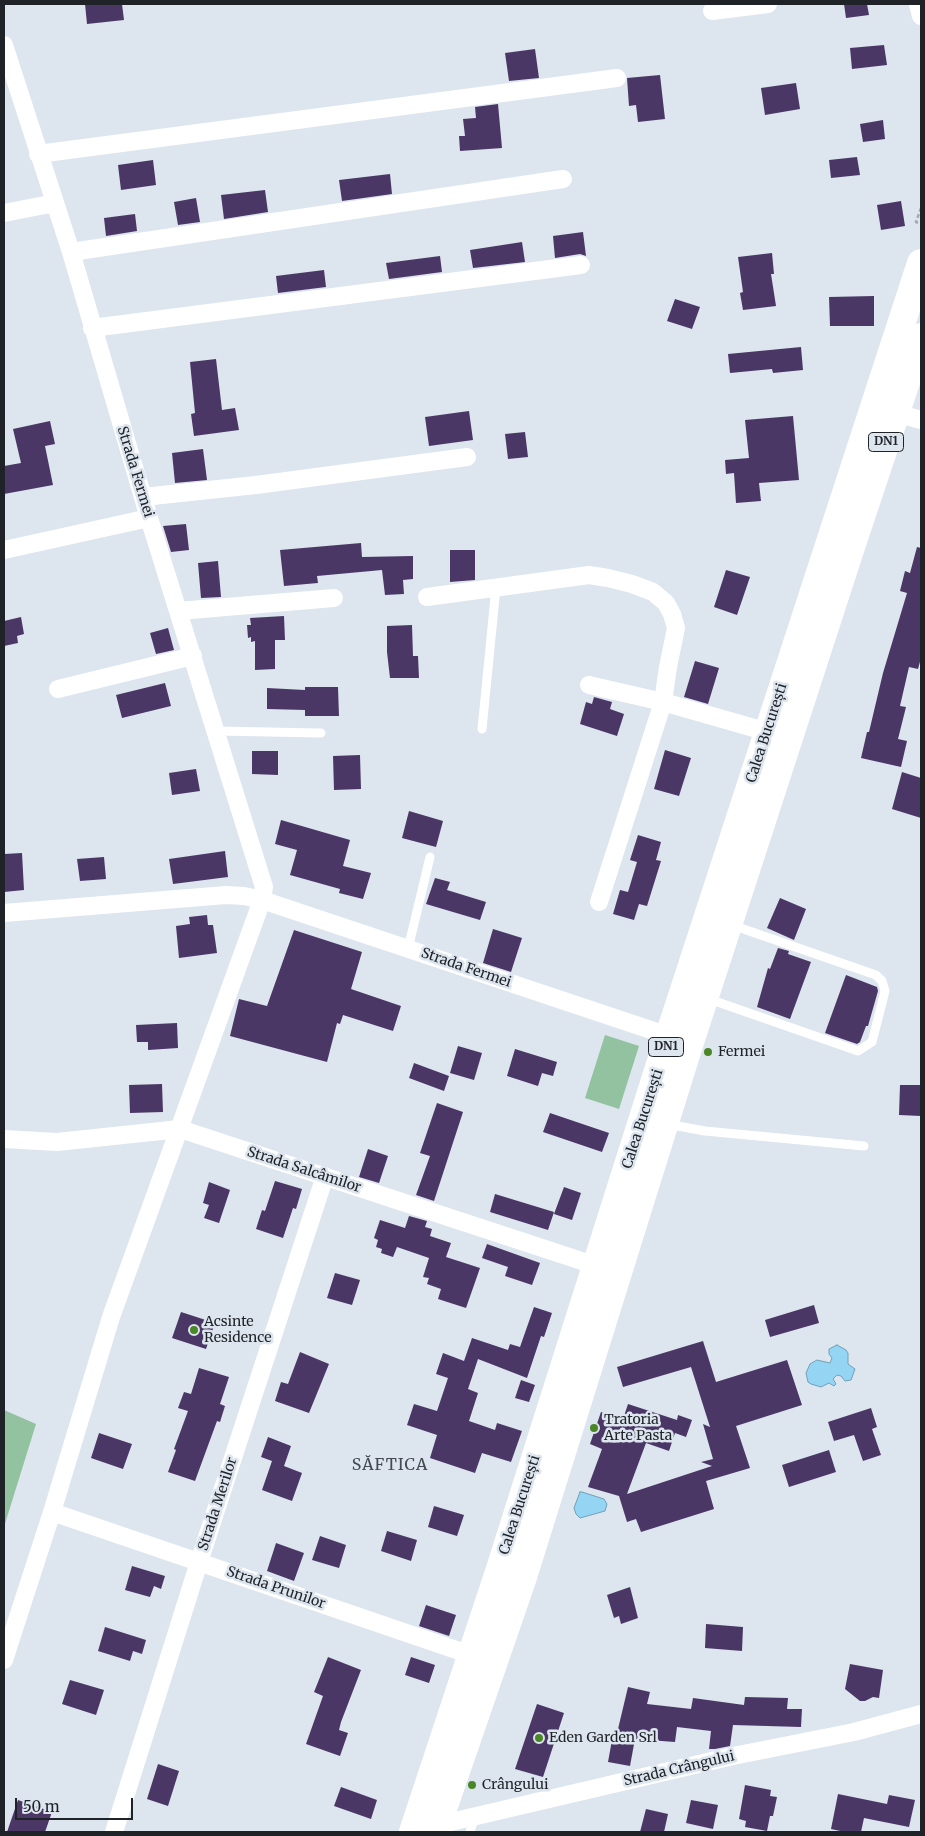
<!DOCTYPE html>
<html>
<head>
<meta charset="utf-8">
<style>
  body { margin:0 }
  #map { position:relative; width:925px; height:1836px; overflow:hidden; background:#dde5ef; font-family:Merriweather,serif }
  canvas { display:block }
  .frame { position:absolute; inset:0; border:5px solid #1f2226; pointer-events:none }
  .scale { position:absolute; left:15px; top:1798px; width:118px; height:22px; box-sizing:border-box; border:2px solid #1f2226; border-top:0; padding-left:6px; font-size:15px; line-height:18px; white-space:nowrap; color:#1f2226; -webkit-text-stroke:4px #dde5ef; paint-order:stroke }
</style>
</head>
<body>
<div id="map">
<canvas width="925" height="1836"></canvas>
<div class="frame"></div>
<div class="scale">50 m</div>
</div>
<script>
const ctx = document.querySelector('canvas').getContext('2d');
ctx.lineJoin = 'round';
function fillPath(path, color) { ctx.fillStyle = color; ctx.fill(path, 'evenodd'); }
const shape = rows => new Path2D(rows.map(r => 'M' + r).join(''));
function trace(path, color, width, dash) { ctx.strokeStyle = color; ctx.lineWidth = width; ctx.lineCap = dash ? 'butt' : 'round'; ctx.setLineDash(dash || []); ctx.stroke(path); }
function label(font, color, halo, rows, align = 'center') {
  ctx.font = font + ' Merriweather,serif'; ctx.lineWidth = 5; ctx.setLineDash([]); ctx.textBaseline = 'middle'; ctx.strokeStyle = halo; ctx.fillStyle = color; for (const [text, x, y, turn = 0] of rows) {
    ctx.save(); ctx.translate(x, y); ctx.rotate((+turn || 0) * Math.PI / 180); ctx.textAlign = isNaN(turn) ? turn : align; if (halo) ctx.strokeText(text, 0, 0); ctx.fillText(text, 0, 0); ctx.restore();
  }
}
fillPath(shape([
  [605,1035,639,1046,619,1109,585,1098],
  [4,1410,36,1424,4,1527]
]), '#93c2a1');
const water = shape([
  [837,1345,846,1350,848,1353,848,1364,855,1369,851,1380,845,1381,841,1376,837,1375,833,1379,836,1384,834,1386,829,1383,821,1387,811,1384,808,1382,806,1373,810,1364,817,1360,830,1363,832,1358,829,1354,829,1349,837,1345],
  [580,1492,582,1492,604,1499,607,1504,605,1511,580,1518,576,1514,574,1508,580,1492]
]);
fillPath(water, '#94d5f4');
trace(water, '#719fb6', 1);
fillPath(shape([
  [85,4,122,4,124,20,87,24],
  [844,4,867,4,869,15,846,18],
  [884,45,887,65,852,69,850,48],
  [535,49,539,78,509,81,505,53],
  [660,75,665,119,638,122,636,105,629,106,627,78],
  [796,83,800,109,765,115,761,88],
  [498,104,502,148,460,151,459,136,465,136,463,119,476,118,475,107],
  [883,120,885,139,863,142,860,124],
  [857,157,860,175,831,178,829,160],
  [153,160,156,185,121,190,118,165],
  [390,174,392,194,342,201,339,180],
  [265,190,268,212,224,219,221,195],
  [196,198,200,222,178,225,174,202],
  [901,201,905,226,881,230,877,205],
  [135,214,137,231,106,236,104,218],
  [583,232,586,256,580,254,555,258,553,236],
  [522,242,525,262,473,268,470,250],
  [772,253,774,274,771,274,776,306,743,310,740,293,743,292,738,257],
  [440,256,442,272,389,279,386,263],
  [324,270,326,287,278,293,276,276],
  [874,296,874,326,830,326,829,297],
  [675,299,700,307,692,329,667,321],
  [801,347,803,370,773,373,772,369,730,373,728,354],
  [216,359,222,410,235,408,239,430,194,436,191,414,195,413,190,362],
  [469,411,473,440,429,446,425,417],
  [793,416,799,480,759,483,761,501,736,503,734,473,726,474,725,460,749,458,745,420],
  [50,421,55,444,45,446,53,485,4,494,4,466,21,463,13,429],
  [525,432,528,457,508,459,505,434],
  [203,449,207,480,175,483,172,453],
  [186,524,189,550,171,552,163,526],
  [361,543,362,557,413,556,413,579,403,580,404,594,385,595,382,570,317,576,318,583,284,586,280,550],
  [917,547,921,548,921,658,918,669,909,667,900,706,906,707,898,739,907,741,901,767,861,758,867,732,869,732,883,673,907,593,900,591,905,571,910,573],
  [450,550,475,550,475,580,450,582],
  [218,561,221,597,201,598,198,563],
  [726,570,750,577,737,615,714,607],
  [284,616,285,640,275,640,275,669,255,670,255,641,251,642,251,637,248,638,247,625,251,625,250,618],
  [21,617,24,634,17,636,18,643,4,646,4,621],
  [412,625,413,656,418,656,419,678,390,678,387,652,387,626],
  [168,628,174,650,156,654,150,633],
  [695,661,719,668,708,704,684,697],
  [165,683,171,706,122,718,116,695],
  [305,687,338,687,339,716,305,716,305,710,267,709,267,688,305,690],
  [594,697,612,702,610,709,624,714,617,736,580,724,586,702,592,704],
  [665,750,691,758,679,796,654,789],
  [252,751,278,751,278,775,252,774],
  [360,755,361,789,334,790,333,756],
  [196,769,200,791,172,795,169,773],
  [902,772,921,778,921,818,892,809],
  [409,811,443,821,436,847,402,838],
  [281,820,350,840,343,866,371,873,363,899,339,893,340,889,290,875,297,850,275,844],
  [638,835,661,842,656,860,661,861,647,906,639,904,634,920,613,914,620,890,628,892,637,862,630,860],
  [225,851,228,877,173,884,169,859],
  [22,853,24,890,4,892,4,854],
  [104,857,106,879,80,881,77,859],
  [435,878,450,882,447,890,486,902,480,920,426,904],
  [780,898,806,909,794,940,767,928],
  [207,915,208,925,213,925,217,953,179,958,176,926,190,924,189,917],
  [493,929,522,938,511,972,483,963],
  [294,930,362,952,351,989,401,1006,393,1031,343,1015,340,1024,337,1023,327,1062,230,1036,239,999,267,1006],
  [778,948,789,951,788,954,811,962,790,1019,757,1007,768,968,770,969],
  [846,975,877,987,878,991,868,1026,866,1026,860,1042,857,1044,825,1033],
  [177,1023,178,1048,148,1050,148,1042,137,1042,136,1025],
  [458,1046,482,1053,474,1080,450,1073],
  [515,1049,557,1062,553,1076,542,1073,538,1086,507,1076],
  [414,1063,449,1076,444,1091,409,1078],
  [162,1084,163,1112,130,1113,129,1085],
  [900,1085,921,1085,921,1116,899,1115],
  [437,1103,463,1112,434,1201,416,1195,430,1156,420,1153],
  [550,1113,609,1133,602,1152,543,1132],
  [368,1149,388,1156,379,1183,359,1177],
  [275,1181,302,1189,296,1209,293,1208,283,1238,256,1229,262,1210,265,1211],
  [209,1182,230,1190,219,1223,204,1218,209,1205,203,1203],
  [564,1187,581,1193,572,1220,554,1214],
  [495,1194,554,1212,548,1230,490,1212],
  [409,1216,427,1221,425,1227,432,1229,430,1236,451,1243,446,1257,480,1268,466,1308,438,1299,441,1289,427,1284,429,1278,423,1277,429,1258,397,1247,393,1257,381,1253,382,1249,376,1247,378,1240,374,1238,380,1220,405,1228],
  [487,1244,540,1263,532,1285,505,1276,508,1267,482,1258],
  [335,1273,360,1280,352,1305,327,1298],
  [814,1305,819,1323,770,1337,765,1320],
  [534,1307,552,1313,544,1337,541,1336,527,1378,478,1359,468,1389,478,1393,469,1421,495,1430,497,1423,522,1431,511,1462,482,1453,475,1473,430,1458,437,1435,407,1425,414,1404,437,1411,448,1378,436,1374,443,1353,464,1361,472,1338,508,1350,510,1344,520,1347],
  [181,1312,215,1323,206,1349,172,1338],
  [703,1341,716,1382,787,1360,802,1405,736,1426,750,1468,706,1481,714,1509,641,1532,636,1519,627,1522,619,1496,588,1487,602,1449,590,1444,601,1412,623,1419,628,1404,677,1420,678,1415,692,1420,686,1437,675,1433,669,1451,646,1443,627,1494,712,1466,701,1462,713,1459,703,1424,710,1427,691,1367,623,1387,617,1367],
  [300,1352,329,1364,309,1413,275,1401,281,1382,288,1384],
  [199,1368,229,1377,220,1404,225,1406,220,1422,217,1421,195,1481,168,1472,176,1450,174,1449,188,1411,178,1408,184,1392,191,1394],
  [521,1380,535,1385,529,1402,515,1398],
  [871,1408,877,1427,872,1429,881,1455,863,1461,854,1435,834,1441,828,1422],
  [99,1433,132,1444,123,1469,91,1458],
  [268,1437,291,1446,284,1466,302,1473,292,1501,262,1490,272,1461,261,1457],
  [829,1450,836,1472,789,1487,782,1465],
  [434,1506,464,1515,457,1536,428,1527],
  [387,1531,417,1540,411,1561,381,1551],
  [320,1536,346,1545,339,1568,312,1560],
  [276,1543,304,1553,294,1581,267,1571],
  [132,1566,165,1576,161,1589,154,1586,150,1597,125,1590],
  [630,1587,638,1618,621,1624,619,1616,614,1618,607,1595],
  [426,1605,456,1615,449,1636,419,1626],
  [706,1624,743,1627,742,1651,705,1648],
  [105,1627,146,1640,142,1654,133,1651,130,1661,98,1651],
  [328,1657,361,1670,341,1722,339,1730,348,1733,340,1756,306,1744,323,1696,314,1692],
  [411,1657,435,1665,429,1683,405,1675],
  [850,1664,883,1670,879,1698,873,1697,865,1701,860,1701,845,1689],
  [70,1680,104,1690,96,1715,62,1704],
  [628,1687,650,1692,647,1704,691,1709,693,1698,744,1705,745,1697,788,1698,787,1709,802,1709,801,1727,733,1725,730,1746,715,1749,709,1749,711,1731,677,1727,675,1742,635,1739,630,1766,608,1762,614,1729,618,1729],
  [537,1704,564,1713,543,1777,515,1769],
  [158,1764,179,1771,168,1806,147,1799],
  [745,1785,771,1790,770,1796,777,1797,773,1816,770,1816,767,1831,745,1827,746,1821,739,1819],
  [341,1787,377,1800,371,1819,334,1806],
  [838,1794,887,1804,889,1795,915,1800,909,1827,864,1818,861,1832,845,1832,831,1829],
  [18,1800,52,1812,45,1832,7,1832],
  [691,1800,718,1805,713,1829,686,1823],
  [646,1809,668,1814,664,1832,640,1832]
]), '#4b3765');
trace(shape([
  [921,208,916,222,921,224]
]), '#a4aab2', 2.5, [4, 2.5]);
trace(shape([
  [482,729,496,587],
  [216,731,321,733],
  [408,949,430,857],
  [706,998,858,1051,872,1042,885,991,882,981,876,975,732,925],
  [667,1124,705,1131,864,1146],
  [470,1832,475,1816]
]), '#fff', 9);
trace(shape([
  [918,4,921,16],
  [712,11,768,4],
  [4,45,71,252,149,518,264,887,262,900,111,1317,52,1512,4,1660],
  [38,154,617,78],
  [4,213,55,203],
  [71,252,563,179],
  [92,328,581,265],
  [896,413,921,420],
  [143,497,256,485,467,457],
  [4,550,149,518],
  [427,597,589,575,608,578,632,584,653,592,666,603,672,614,676,628,668,667,663,702,599,902],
  [178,611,334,598],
  [589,685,663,702,768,732],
  [58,689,193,656],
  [4,913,226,895,244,896,262,900,669,1036],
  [4,1139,57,1142,180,1129,597,1266],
  [52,1512,471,1655],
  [438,1825,733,1756,854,1732,921,1714],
  [114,1832,199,1562,325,1176]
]), '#fff', 18);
trace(shape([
  [413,1832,500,1569,669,1036,921,263],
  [435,1832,522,1580,689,1045,851,547,921,337]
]), '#fff', 28);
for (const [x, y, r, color] of [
  [708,1052,5,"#4a8727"],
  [194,1330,5,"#4a8727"],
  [594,1428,5,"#4a8727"],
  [539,1738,5,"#4a8727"],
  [472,1785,5,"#4a8727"]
]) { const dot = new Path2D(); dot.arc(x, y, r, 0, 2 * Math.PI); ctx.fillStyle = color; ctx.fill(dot); trace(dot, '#dde5ef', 2); }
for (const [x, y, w] of [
  [886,442,35],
  [666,1047,35]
]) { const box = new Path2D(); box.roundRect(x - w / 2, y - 9.5, w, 19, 4); ctx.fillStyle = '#dde5ef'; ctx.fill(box); trace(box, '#1f2226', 1); }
label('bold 12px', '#1f2226', null, [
  ["DN1",886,442],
  ["DN1",666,1047]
]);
label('14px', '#1f2226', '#dde5ef', [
  ["Strada Fermei",135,472,73],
  ["Calea București",767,733,-72],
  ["Strada Fermei",466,968,19],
  ["Calea București",643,1119,-72],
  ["Strada Salcâmilor",304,1170,18],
  ["Strada Merilor",218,1504,-72],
  ["Calea București",520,1505,-72],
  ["Strada Prunilor",276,1588,19],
  ["Strada Crângului",679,1769,-13]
]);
label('14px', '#1f2226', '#dde5ef', [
  ["Fermei",718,1052],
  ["Acsinte",204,1322],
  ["Residence",204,1338],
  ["Tratoria",604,1420],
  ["Arte Pasta",604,1436],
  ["Eden Garden Srl",549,1738],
  ["Crângului",482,1785]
], 'left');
ctx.letterSpacing = '1px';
label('16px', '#424951', '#dde5ef', [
  ["SĂFTICA",390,1465]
]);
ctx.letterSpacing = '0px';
</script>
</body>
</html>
